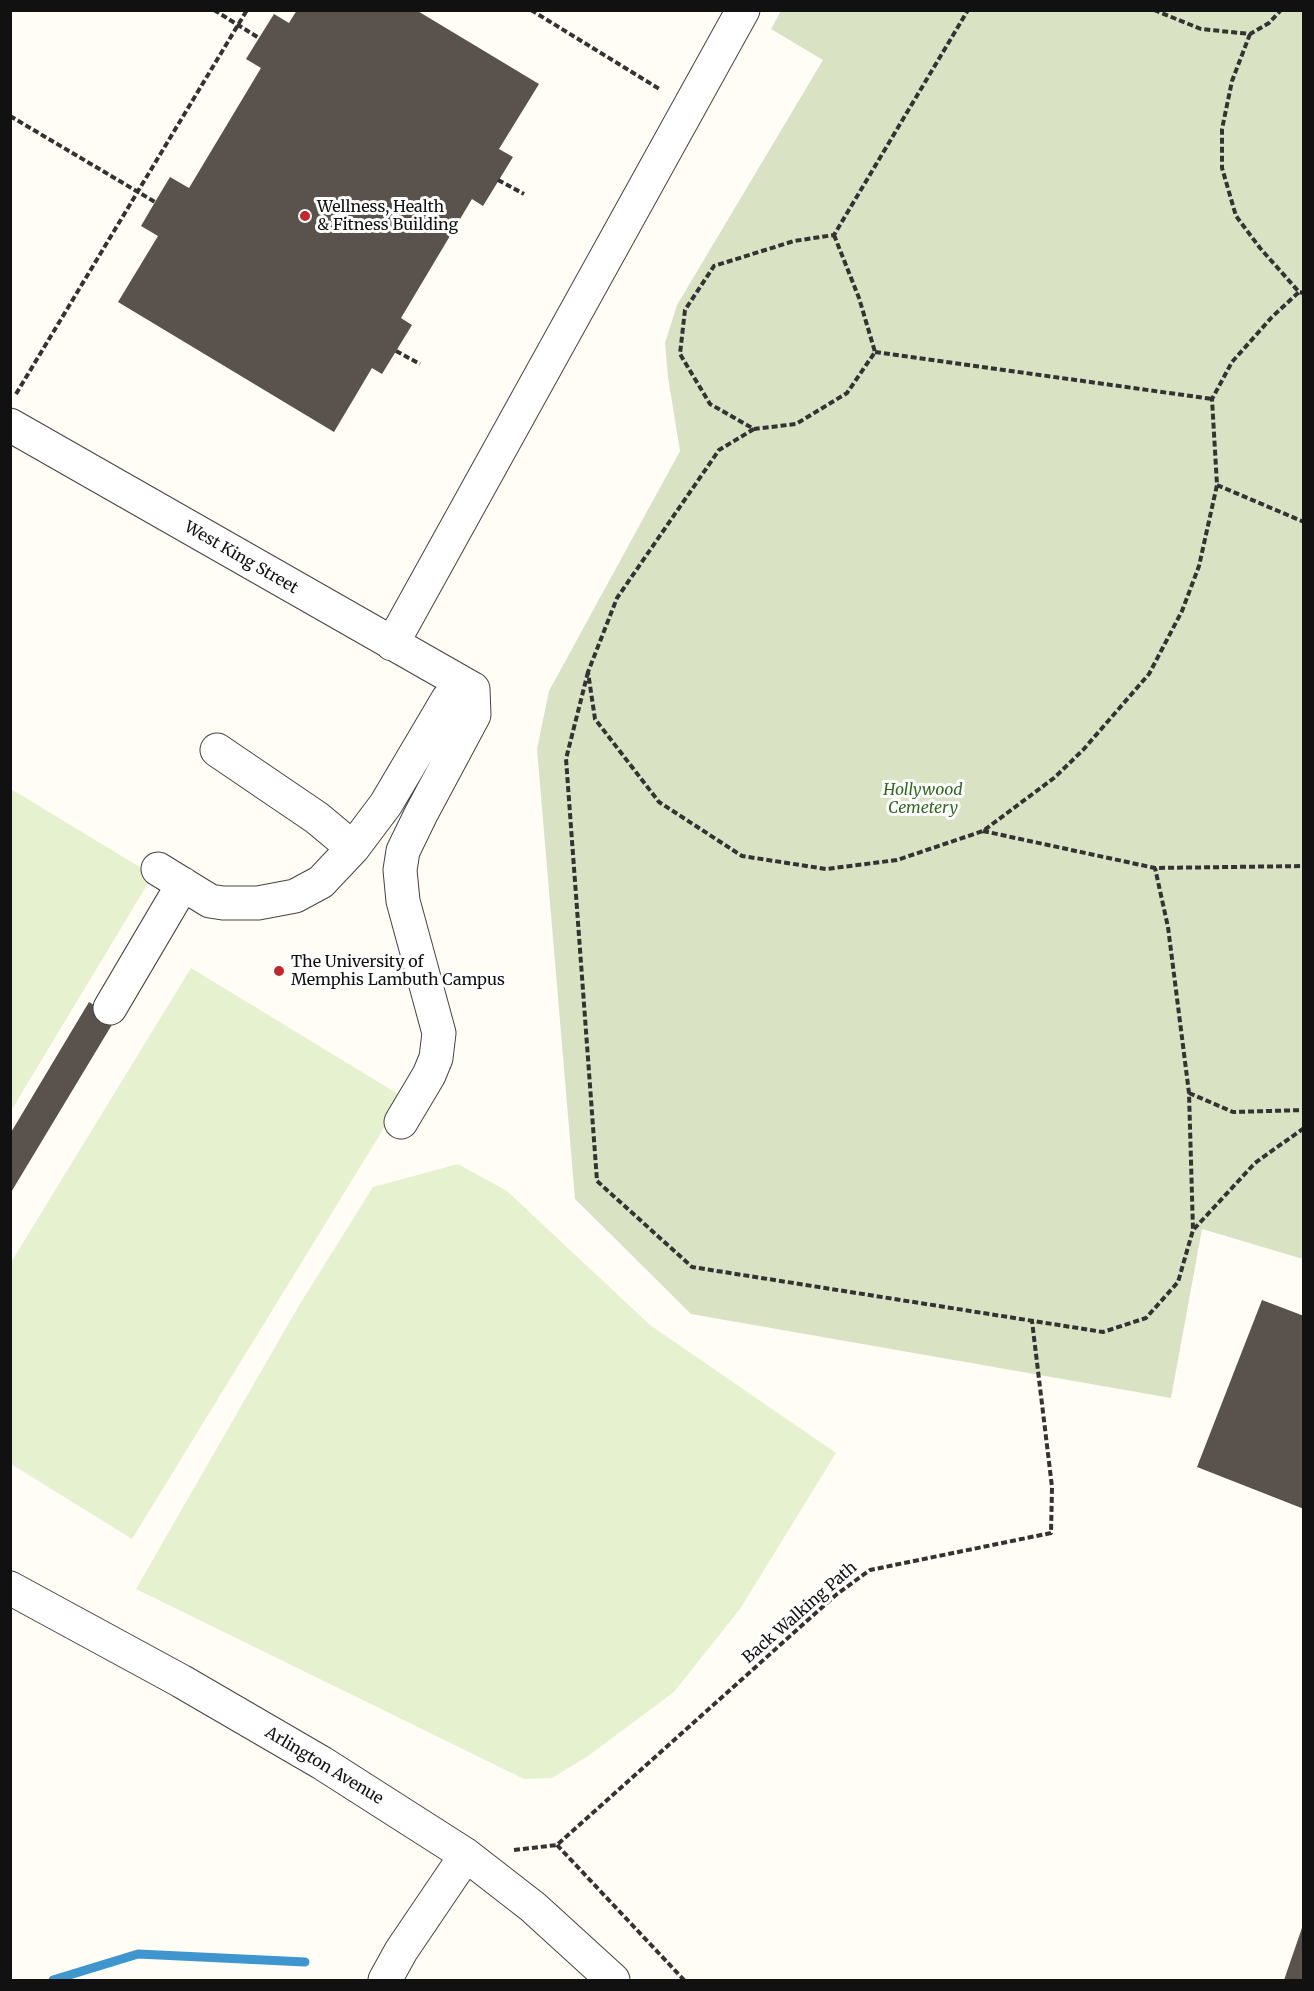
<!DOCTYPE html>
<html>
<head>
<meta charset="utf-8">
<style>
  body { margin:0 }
  #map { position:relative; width:1314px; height:1991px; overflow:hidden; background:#fffdf5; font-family:Merriweather,serif }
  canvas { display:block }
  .frame { position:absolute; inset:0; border:12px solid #111; pointer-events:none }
</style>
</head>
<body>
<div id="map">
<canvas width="1314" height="1991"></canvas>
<div class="frame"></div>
</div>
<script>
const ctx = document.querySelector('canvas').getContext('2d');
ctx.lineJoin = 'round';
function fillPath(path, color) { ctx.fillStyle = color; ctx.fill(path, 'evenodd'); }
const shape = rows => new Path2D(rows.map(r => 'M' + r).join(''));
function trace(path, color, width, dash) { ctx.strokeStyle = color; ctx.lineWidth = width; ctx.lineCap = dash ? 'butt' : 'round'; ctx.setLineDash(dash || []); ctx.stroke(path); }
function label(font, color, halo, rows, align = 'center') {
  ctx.font = font + ' Merriweather,serif'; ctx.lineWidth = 6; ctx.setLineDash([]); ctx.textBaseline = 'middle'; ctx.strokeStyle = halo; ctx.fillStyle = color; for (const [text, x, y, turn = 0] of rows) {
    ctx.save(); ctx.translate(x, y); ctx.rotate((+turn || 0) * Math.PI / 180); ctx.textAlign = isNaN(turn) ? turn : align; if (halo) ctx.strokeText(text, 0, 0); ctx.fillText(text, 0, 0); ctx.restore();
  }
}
fillPath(shape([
  [781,11,1303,11,1303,1259,1202,1229,1171,1398,691,1314,575,1199,537,749,549,691,680,451,668,377,665,343,677,305,823,60,771,29]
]), '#d9e3c4');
fillPath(shape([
  [11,789,153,875,11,1111],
  [191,968,403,1097,132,1539,11,1464,10,1264],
  [458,1164,507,1191,650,1325,836,1453,740,1609,674,1692,588,1756,552,1778,524,1779,136,1589,298,1307,373,1187]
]), '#e6f2cf');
trace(shape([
  [53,1980,138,1954,305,1962]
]), '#3f96cf', 9);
fillPath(shape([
  [297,10,416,10,539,84,499,149,513,157,483,206,472,199,401,318,412,325,382,374,372,368,334,432,118,302,158,236,141,226,155,202,170,177,189,188,261,68,246,59,259,38,274,14,289,23],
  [89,1002,116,1018,10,1194,10,1134],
  [1262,1300,1304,1316,1304,1509,1197,1467],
  [1303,1925,1304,1980,1284,1980]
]), '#5a524d');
const minor = shape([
  [10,425,473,689],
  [392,644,743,10],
  [217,750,317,818,353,848],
  [158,869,210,901,223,903,258,903,295,896,321,882,353,848,386,804,448,699,473,689],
  [110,1008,183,884],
  [401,1122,429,1075,436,1058,439,1033,403,901,400,870,403,851,421,814,474,715,473,689],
  [10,1588,181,1681,322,1763,466,1855,533,1907,613,1980],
  [385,1980,401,1951,466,1855]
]);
trace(minor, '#444', 35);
trace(shape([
  [214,10,259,38],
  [531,10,661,90],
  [1154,10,1201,29,1250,34,1269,23,1281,10],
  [1250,34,1232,81,1222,129,1222,168,1236,216,1260,248,1299,292,1304,293],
  [10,116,155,202],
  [498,180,524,194],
  [834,235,859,298,875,352,847,393,796,424,754,429,710,404,680,354,685,310,714,266,794,241,834,235,968,10],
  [396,351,420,364],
  [875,352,1212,399],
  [16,394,247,10],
  [754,429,719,450,617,598,588,672,595,719,659,802,742,856,826,869,897,860,983,831,1054,778,1083,750,1149,674,1182,611,1199,566,1217,485,1212,399,1232,362,1272,317,1299,292],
  [1217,485,1304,522],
  [588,672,566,759,597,1181,692,1267,1103,1332,1146,1318,1178,1282,1193,1230,1189,1093,1168,927,1155,868],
  [983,831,1155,868,1304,866],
  [1189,1093,1233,1112,1304,1110],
  [1194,1229,1255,1163,1304,1128],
  [557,1845,684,1980],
  [514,1850,557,1845,837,1594,870,1570,1051,1533,1052,1487,1032,1321]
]), '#333', 4, [6, 3]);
trace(minor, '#fff', 33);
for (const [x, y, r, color] of [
  [305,216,6,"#c4262e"],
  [279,971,6,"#c4262e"]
]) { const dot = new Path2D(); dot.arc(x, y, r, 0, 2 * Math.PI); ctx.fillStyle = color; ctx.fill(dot); trace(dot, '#fff', 2); }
label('16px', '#111', '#fff', [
  ["Wellness, Health",317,207],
  ["& Fitness Building",317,225],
  ["The University of",291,962],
  ["Memphis Lambuth Campus",291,980]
], 'left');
label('16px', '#111', '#fff', [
  ["West King Street",241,558,30],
  ["Back Walking Path",800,1613,-41],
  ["Arlington Avenue",324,1766,31]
]);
label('italic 16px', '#2f6b1f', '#fff', [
  ["Hollywood",923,790],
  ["Cemetery",923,808]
]);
</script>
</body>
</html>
